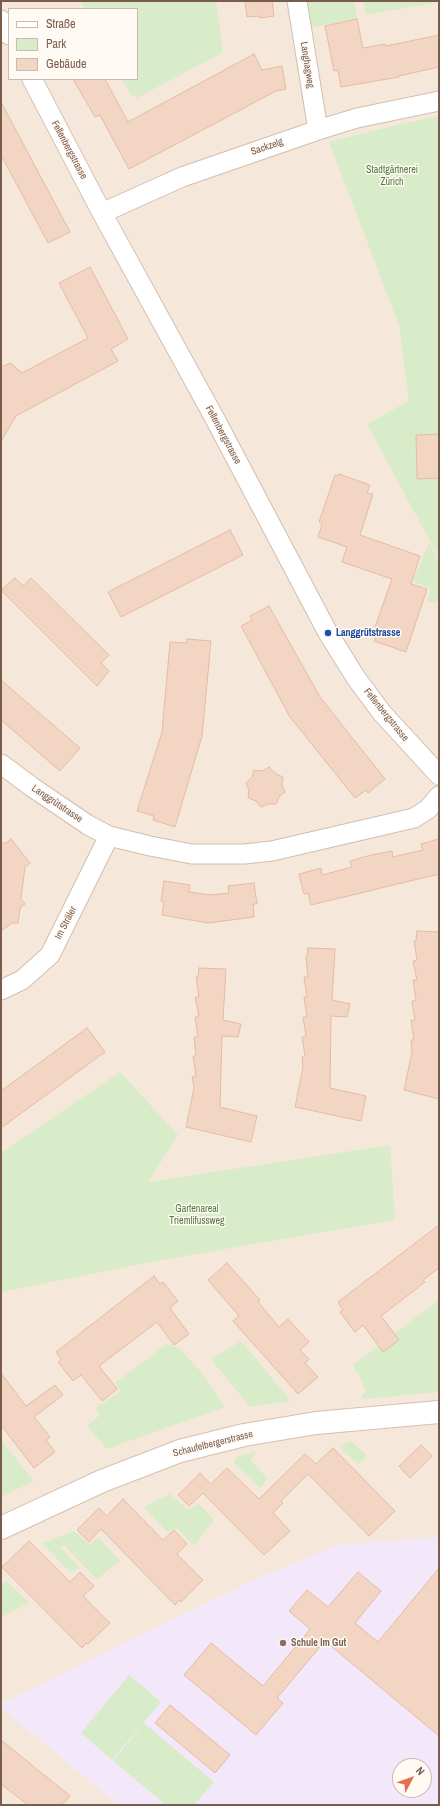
<!DOCTYPE html>
<html>
<head>
<meta charset="utf-8">
<style>
  body { margin:0 }
  #map { position:relative; width:440px; height:1806px; overflow:hidden; background:#fdf6ec; font-family:"Archivo Narrow",sans-serif }
  canvas { display:block }
  .frame { position:absolute; inset:0; border:2px solid #7a5c4d; pointer-events:none }
  .legend { position:absolute; left:8px; top:8px; width:130px; height:72px; box-sizing:border-box; background:#fffaf3; border:1px solid #cabbb1; margin:0; padding:5px 7px; list-style:none; font-size:12px; color:#7a5c4d }
  .legend li { display:flex; align-items:center; gap:8px; height:20px }
  .legend b { width:20px; border:1px solid #cabbb1 }
  .north { position:absolute; left:392px; top:1758px; width:40px; height:40px; box-sizing:border-box; background:#fffaf3; border:1px solid #cabbb1; border-radius:50%; rotate:49deg; font-size:11px; font-weight:700; line-height:16px; text-align:center; color:#7a5c4d }
  .north::after { content:''; display:block; margin:auto; width:14px; height:18px; background:#e76f51; clip-path:polygon(50% 0,100% 100%,50% 72%,0 100%) }
</style>
</head>
<body>
<div id="map">
<canvas width="440" height="1806"></canvas>
<div class="frame"></div>
<ul class="legend">
<li><b style="height:5px;background:#fff"></b>Straße</li>
<li><b style="height:11px;background:#d8ecc9"></b>Park</li>
<li><b style="height:11px;background:#f3d5c3"></b>Gebäude</li>
</ul>
<div class="north">N</div>
</div>
<script>
const ctx = document.querySelector('canvas').getContext('2d');
ctx.lineJoin = 'round';
function fillPath(path, color) { ctx.fillStyle = color; ctx.fill(path, 'evenodd'); }
const shape = rows => new Path2D(rows.map(r => 'M' + r).join(''));
function trace(path, color, width, dash) { ctx.strokeStyle = color; ctx.lineWidth = width; ctx.lineCap = dash ? 'butt' : 'round'; ctx.setLineDash(dash || []); ctx.stroke(path); }
function label(font, color, halo, rows, align = 'center') {
  ctx.font = font + ' "Archivo Narrow",sans-serif'; ctx.lineWidth = 3; ctx.setLineDash([]); ctx.textBaseline = 'middle'; ctx.strokeStyle = halo; ctx.fillStyle = color; for (const [text, x, y, turn = 0] of rows) {
    ctx.save(); ctx.translate(x, y); ctx.rotate((+turn || 0) * Math.PI / 180); ctx.textAlign = isNaN(turn) ? turn : align; if (halo) ctx.strokeText(text, 0, 0); ctx.fillText(text, 0, 0); ctx.restore();
  }
}
fillPath(shape([
  [1,1,439,1,439,1805,1,1805],
  [9,9,137,9,137,79,9,79],
  [400,1766,424,1766,424,1790,400,1790]
]), '#f5e8da');
fillPath(shape([
  [439,1537,439,1805,119,1805,1,1708,1,1704,251,1581,338,1545],
  [400,1766,424,1766,424,1790,400,1790]
]), '#f3e8fa');
fillPath(shape([
  [81,1,216,1,223,51,220,54,137,98,130,94,122,79,137,79,137,9,85,9],
  [305,1,354,1,357,19,310,28],
  [363,1,439,1,439,2,366,15],
  [439,116,439,558,367,424,409,401,399,325,329,142,401,124],
  [429,543,439,562,439,602,427,602,431,589,413,581],
  [120,1072,178,1135,148,1182,390,1145,395,1220,156,1261,1,1292,1,1153],
  [439,1300,439,1392,364,1399,361,1396,366,1392,358,1371,356,1372,353,1365],
  [241,1341,291,1401,250,1407,211,1359],
  [167,1344,179,1348,201,1372,225,1407,107,1449,87,1426,99,1416,96,1408,121,1391,115,1383],
  [1,1440,34,1481,1,1497],
  [351,1441,367,1456,358,1464,339,1446],
  [256,1452,251,1461,268,1479,260,1488,234,1463,237,1456],
  [170,1494,188,1510,199,1504,214,1520,194,1546,177,1528,167,1532,144,1507],
  [74,1531,90,1545,98,1537,120,1561,97,1579,63,1544,61,1548,80,1568,70,1572,42,1543],
  [6,1581,29,1603,1,1617,1,1585],
  [129,1675,161,1702,112,1760,81,1733],
  [144,1723,214,1782,194,1805,166,1805,113,1761]
]), '#d8ecc9');
const building = shape([
  [245,1,272,1,274,16,259,18,259,16,247,17,245,1],
  [357,19,363,48,385,44,386,46,439,35,439,67,399,76,399,77,341,87,338,70,334,71,325,26,357,19],
  [254,54,262,70,282,66,286,89,276,91,129,169,100,115,95,117,73,79,105,79,128,122,254,54],
  [1,102,70,232,48,243,1,155,1,102],
  [90,267,128,339,111,349,118,361,16,416,1,441,1,367,10,363,22,373,88,338,59,283,90,267],
  [439,434,439,478,417,479,416,435,439,434],
  [339,474,370,485,367,493,373,494,360,535,420,556,411,584,427,589,406,652,374,641,379,628,375,627,392,579,342,562,347,547,318,537,322,524,319,522,335,475,338,476,339,474],
  [230,530,243,555,121,617,108,592,230,530],
  [15,578,23,586,31,578,109,655,101,663,109,671,97,686,1,590,15,578],
  [269,606,320,697,385,779,368,793,366,790,355,798,290,717,241,626,252,620,250,616,269,606],
  [187,639,211,641,202,736,175,827,153,820,154,816,137,811,162,732,170,642,187,643,187,639],
  [1,680,80,748,60,771,1,720,1,680],
  [269,767,276,774,283,777,282,785,285,792,279,797,276,804,268,804,261,807,256,801,248,798,249,790,246,783,252,777,254,770,263,771,269,767],
  [11,839,30,863,25,867,21,899,25,904,20,908,18,923,12,923,1,931,1,843,6,843,11,839],
  [439,839,439,874,311,905,308,893,304,894,299,874,321,868,322,875,352,867,350,861,371,855,392,851,393,857,423,850,421,844,439,839],
  [164,881,190,885,189,892,210,895,229,893,228,886,254,883,257,904,253,904,254,917,208,923,162,915,164,902,161,901,164,881],
  [417,931,439,932,439,1099,404,1090,412,1052,411,1040,414,1040,411,1020,415,1020,412,1001,416,1000,413,980,417,980,413,961,417,960,414,941,416,941,417,931],
  [308,948,335,949,332,1000,350,1004,347,1017,331,1016,330,1088,366,1096,361,1121,295,1107,303,1067,302,1057,305,1056,302,1037,306,1036,303,1017,307,1017,304,997,307,997,304,977,308,977,306,957,307,957,308,948],
  [199,968,226,969,223,1020,241,1024,238,1037,222,1036,220,1107,257,1116,251,1142,186,1127,194,1088,192,1077,196,1076,193,1056,196,1056,194,1037,198,1037,195,1017,199,1016,195,997,199,997,196,977,198,977,199,968],
  [87,1028,105,1052,1,1128,1,1091,87,1028],
  [439,1225,439,1268,423,1280,425,1282,381,1316,399,1340,383,1352,363,1325,355,1332,340,1312,343,1310,338,1302,439,1225],
  [227,1263,260,1300,258,1302,279,1327,288,1319,309,1342,300,1350,309,1359,305,1363,318,1377,298,1394,233,1321,239,1316,208,1280,227,1263],
  [154,1276,160,1284,163,1282,178,1301,170,1308,189,1334,174,1345,157,1322,99,1366,117,1389,102,1401,81,1375,73,1381,58,1362,61,1359,56,1352,154,1276],
  [1,1373,26,1406,55,1385,63,1395,34,1417,50,1437,46,1440,55,1452,34,1468,1,1425,1,1373],
  [421,1445,432,1456,410,1478,399,1466,421,1445],
  [333,1448,395,1511,369,1536,308,1474,281,1501,283,1503,273,1513,290,1531,264,1555,203,1493,189,1506,178,1495,200,1473,211,1484,227,1468,259,1499,305,1454,316,1464,333,1448],
  [123,1499,163,1540,174,1530,187,1544,177,1554,203,1580,181,1602,179,1600,175,1605,101,1529,89,1542,77,1530,99,1508,107,1516,123,1499],
  [29,1541,70,1582,80,1572,94,1586,83,1596,110,1623,88,1644,86,1643,82,1648,2,1567,29,1541],
  [439,1568,439,1736,325,1641,277,1698,283,1703,256,1735,184,1675,211,1643,263,1686,310,1629,289,1611,307,1590,328,1607,358,1572,381,1591,355,1623,378,1642,439,1568],
  [170,1705,230,1755,215,1773,155,1723,170,1705],
  [1,1740,70,1796,62,1805,28,1805,1,1784,1,1740]
]);
fillPath(building, '#f3d5c3');
trace(building, '#e6bba3', 1);
const street = shape([
  [297,1,318,130],
  [1,20,9,35],
  [32,79,102,213,214,417,328,633,356,678,382,713,439,775],
  [102,213,182,177,318,130,357,118,439,101],
  [1,764,32,787,88,825,109,836,150,846,192,854,244,854,272,851,414,818,428,809,439,796],
  [1,990,22,980,50,955,109,836]
]);
const secondary = shape([
  [1,1528,102,1481,180,1451,244,1435,316,1423,439,1412]
]);
trace(street, '#d1beb0', 21);
trace(secondary, '#d6c0b0', 24);
trace(street, '#fff', 19);
trace(secondary, '#fff', 22);
for (const [x, y, r, color] of [
  [328,633,4,"#1a4fb4"],
  [283,1643,4,"#8d6e63"]
]) { const dot = new Path2D(); dot.arc(x, y, r, 0, 2 * Math.PI); ctx.fillStyle = color; ctx.fill(dot); trace(dot, '#fffaf3', 1.5); }
label('10px', '#7a5c4d', '#fffaf3', [
  ["Langhagweg",307,65,81],
  ["Sackzelg",267,147,-19],
  ["Fellenbergstrasse",69,150,62],
  ["Fellenbergstrasse",223,435,62],
  ["Fellenbergstrasse",386,715,51],
  ["Langgrütstrasse",57,804,34],
  ["Im Sträler",66,923,-63],
  ["Schaufelbergerstrasse",213,1444,-14]
]);
label('10px', '#537a41', '#fffaf3', [
  ["Stadtgärtnerei",392,170],
  ["Zürich",392,182],
  ["Gartenareal",197,1209],
  ["Triemlifussweg",197,1221]
]);
label('bold 10px', '#164399', '#fffaf3', [
  ["Langgrütstrasse",336,633]
], 'left');
label('bold 10px', '#785e54', '#fffaf3', [
  ["Schule Im Gut",291,1643]
], 'left');
</script>
</body>
</html>
